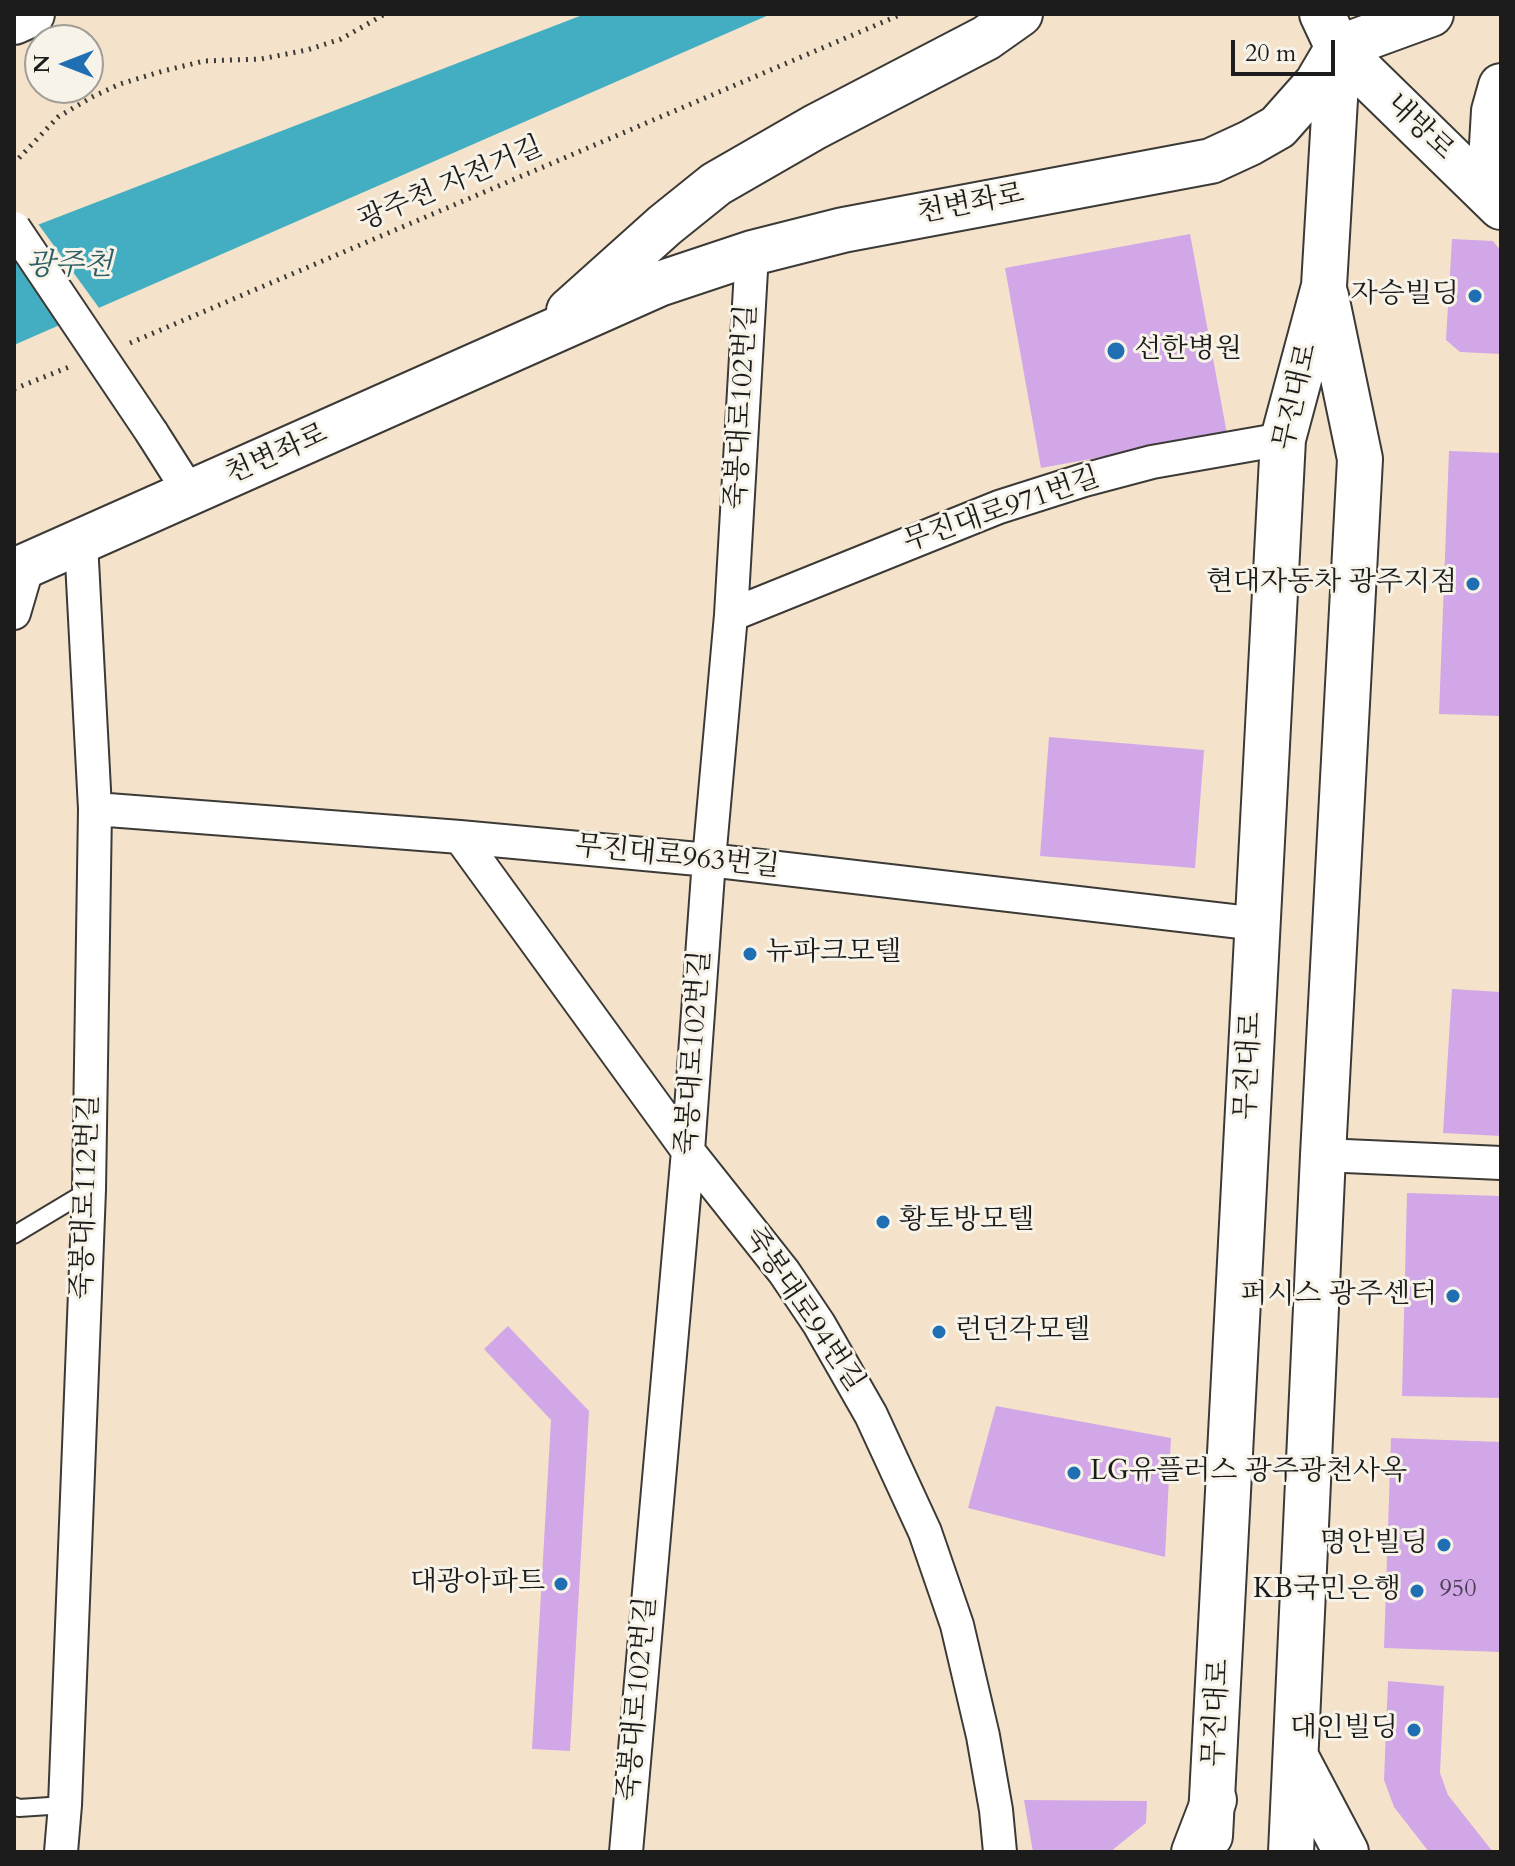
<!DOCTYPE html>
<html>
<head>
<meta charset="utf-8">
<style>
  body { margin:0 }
  #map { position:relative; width:1515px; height:1866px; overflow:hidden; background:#f4e3ca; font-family:Cardo,serif }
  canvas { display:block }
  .frame { position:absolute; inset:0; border:16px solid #1c1c1c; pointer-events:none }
  .north { position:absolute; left:24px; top:24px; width:80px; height:80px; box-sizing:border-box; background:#f7f3e8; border:2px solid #9f9d96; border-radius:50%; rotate:270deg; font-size:22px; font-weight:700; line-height:32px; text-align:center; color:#1c1c1c }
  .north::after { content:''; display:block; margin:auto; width:28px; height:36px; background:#1f6fb2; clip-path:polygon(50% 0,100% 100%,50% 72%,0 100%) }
  .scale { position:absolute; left:1231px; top:40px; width:104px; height:36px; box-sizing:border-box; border:4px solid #1c1c1c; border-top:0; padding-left:10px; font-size:24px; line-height:28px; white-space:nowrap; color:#1c1c1c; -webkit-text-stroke:6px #f7f3e8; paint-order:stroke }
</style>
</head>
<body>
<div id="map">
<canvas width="1515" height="1866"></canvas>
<div class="frame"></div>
<div class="north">N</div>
<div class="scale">20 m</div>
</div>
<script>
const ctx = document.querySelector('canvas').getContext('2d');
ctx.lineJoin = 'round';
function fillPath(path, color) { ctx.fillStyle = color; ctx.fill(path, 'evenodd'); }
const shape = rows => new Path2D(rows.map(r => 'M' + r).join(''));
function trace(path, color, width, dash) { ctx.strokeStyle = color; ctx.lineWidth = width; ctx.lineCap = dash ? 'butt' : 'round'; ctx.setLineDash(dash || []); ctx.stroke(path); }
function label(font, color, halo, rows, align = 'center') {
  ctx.font = font + ' Cardo,"Noto Serif KR",serif'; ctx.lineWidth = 6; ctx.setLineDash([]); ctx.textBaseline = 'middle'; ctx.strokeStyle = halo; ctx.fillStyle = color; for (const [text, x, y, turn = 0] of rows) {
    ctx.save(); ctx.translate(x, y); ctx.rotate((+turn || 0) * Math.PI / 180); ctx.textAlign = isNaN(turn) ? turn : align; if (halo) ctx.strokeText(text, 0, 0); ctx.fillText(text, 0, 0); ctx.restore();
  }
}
fillPath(shape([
  [585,14,771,14,14,345,14,234]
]), '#43aec1');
fillPath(shape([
  [36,221,102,312,77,323,14,229]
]), '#f4e3ca');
fillPath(shape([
  [1190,234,1227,434,1041,468,1005,268],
  [1452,239,1493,241,1501,251,1501,354,1460,352,1446,340],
  [1449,451,1501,453,1501,716,1439,714],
  [1049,737,1204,750,1195,868,1040,856],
  [1452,989,1501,992,1501,1136,1443,1133],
  [1407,1193,1501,1196,1501,1398,1402,1396],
  [508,1326,589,1411,570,1751,532,1749,551,1420,484,1349],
  [996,1406,1171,1438,1165,1557,968,1508],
  [1391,1438,1501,1442,1501,1652,1384,1648],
  [1388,1681,1444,1686,1440,1773,1448,1795,1493,1852,1429,1852,1394,1807,1384,1780],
  [1024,1800,1147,1801,1146,1823,1110,1852,1033,1852]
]), '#d1a7e8');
const lane = shape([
  [14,1235,89,1190],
  [14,1806,19,1808,65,1805]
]);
const street = shape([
  [152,433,190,493],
  [14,613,28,565],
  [731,615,999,507,1084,480,1152,462,1283,439],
  [95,809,460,837,709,860,1258,924],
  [460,837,688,1151,784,1272,819,1324,871,1415,925,1532,957,1625,983,1736,996,1810,1000,1852],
  [1323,1155,1501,1163],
  [61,1852,65,1805,89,1190,95,809,81,542],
  [626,1852,688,1151,709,860,731,615,752,253]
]);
const secondary = shape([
  [14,22,32,14],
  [1338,48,1501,207],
  [1338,48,1431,14],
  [1489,195,1494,111,1501,86],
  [569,311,665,225,716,184,815,127,986,38,1020,14],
  [14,571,659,284,752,253,843,230,1211,161,1250,143,1278,127,1317,83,1337,49],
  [1297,1759,1346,1852],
  [1210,1836,1283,439,1324,286,1338,48,1322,14],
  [1291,1852,1323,1155,1360,459,1326,296]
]);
const primary = shape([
  [1194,1852,1214,1800]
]);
trace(lane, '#3c3a36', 20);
trace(street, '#3c3a36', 36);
trace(secondary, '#3c3a36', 48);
trace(primary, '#3c3a36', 48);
trace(shape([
  [19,158,58,117,92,97,120,84,163,71,204,61,261,59,307,50,341,39,385,14],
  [130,343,902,14],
  [14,389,69,367]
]), '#3c3a36', 5, [2, 6]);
trace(lane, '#fff', 16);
trace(street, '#fff', 32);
trace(secondary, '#fff', 44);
trace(primary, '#fff', 44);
const streetBridge = shape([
  [14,228,152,433]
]);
trace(streetBridge, '#3c3a36', 36, []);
trace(streetBridge, '#fff', 32);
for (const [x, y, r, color] of [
  [1475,296,8,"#1f6fb2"],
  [1116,351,10,"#1f6fb2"],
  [1473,584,8,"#1f6fb2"],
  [750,954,8,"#1f6fb2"],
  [883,1222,8,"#1f6fb2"],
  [1453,1296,8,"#1f6fb2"],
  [939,1332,8,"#1f6fb2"],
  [1074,1473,8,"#1f6fb2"],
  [1444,1545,8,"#1f6fb2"],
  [561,1584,8,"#1f6fb2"],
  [1417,1591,8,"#1f6fb2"],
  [1414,1730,8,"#1f6fb2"]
]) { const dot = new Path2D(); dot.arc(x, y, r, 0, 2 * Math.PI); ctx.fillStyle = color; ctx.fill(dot); trace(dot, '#f7f3e8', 3); }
label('24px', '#493f4f', null, [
  ["950",1458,1590]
]);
label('28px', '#1c1c1c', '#f7f3e8', [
  ["내방로",1419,128,44],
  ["광주천 자전거길",451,185,-23],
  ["천변좌로",971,205,-11],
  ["무진대로",1297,397,-77],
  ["죽봉대로102번길",743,407,-87],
  ["천변좌로",277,455,-24],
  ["무진대로971번길",1002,511,-19],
  ["무진대로963번길",677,858,6],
  ["죽봉대로102번길",695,1053,-86],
  ["무진대로",1250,1066,-87],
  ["죽봉대로112번길",87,1197,-88],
  ["죽봉대로94번길",803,1310,56],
  ["죽봉대로102번길",639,1699,-85],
  ["무진대로",1218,1713,-87]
]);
label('28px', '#1c1c1c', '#f7f3e8', [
  ["자승빌딩",1459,296],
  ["선한병원",1134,351,"left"],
  ["현대자동차 광주지점",1457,584],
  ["뉴파크모텔",766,954,"left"],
  ["황토방모텔",899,1222,"left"],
  ["퍼시스 광주센터",1437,1296],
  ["런던각모텔",955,1332,"left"],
  ["LG유플러스 광주광천사옥",1090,1473,"left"],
  ["명안빌딩",1428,1545],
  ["대광아파트",545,1584],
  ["KB국민은행",1401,1591],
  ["대인빌딩",1398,1730]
], 'right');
label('italic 30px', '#2e5e66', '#f7f3e8', [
  ["광주천",69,267]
]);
</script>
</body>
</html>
